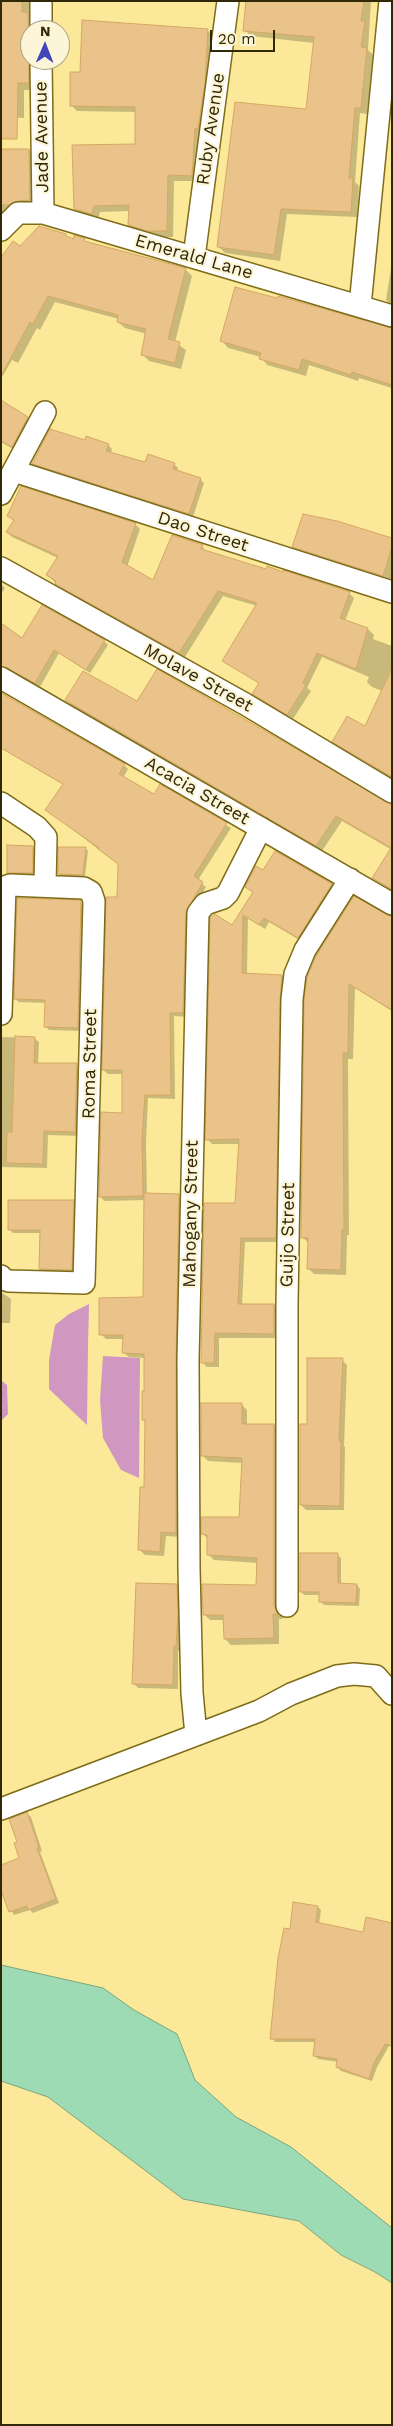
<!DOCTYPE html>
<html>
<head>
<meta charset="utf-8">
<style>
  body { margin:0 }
  #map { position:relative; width:393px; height:2426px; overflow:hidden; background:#fbe899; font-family:"Work Sans",sans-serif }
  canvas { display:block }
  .frame { position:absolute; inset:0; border:2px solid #302806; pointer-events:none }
  .north { position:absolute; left:20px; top:20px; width:50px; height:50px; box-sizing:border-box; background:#fcf5d7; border:1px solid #aaa383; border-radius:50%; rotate:1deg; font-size:14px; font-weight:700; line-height:20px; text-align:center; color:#302806 }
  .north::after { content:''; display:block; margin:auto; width:18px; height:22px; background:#4344b9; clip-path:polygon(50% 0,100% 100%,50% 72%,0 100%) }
  .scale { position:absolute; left:210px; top:30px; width:65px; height:22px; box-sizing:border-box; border:2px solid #302806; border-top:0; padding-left:6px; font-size:15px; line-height:18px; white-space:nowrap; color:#302806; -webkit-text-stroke:4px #fcf5d7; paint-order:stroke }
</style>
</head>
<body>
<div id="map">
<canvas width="393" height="2426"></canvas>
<div class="frame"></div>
<div class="north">N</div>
<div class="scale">20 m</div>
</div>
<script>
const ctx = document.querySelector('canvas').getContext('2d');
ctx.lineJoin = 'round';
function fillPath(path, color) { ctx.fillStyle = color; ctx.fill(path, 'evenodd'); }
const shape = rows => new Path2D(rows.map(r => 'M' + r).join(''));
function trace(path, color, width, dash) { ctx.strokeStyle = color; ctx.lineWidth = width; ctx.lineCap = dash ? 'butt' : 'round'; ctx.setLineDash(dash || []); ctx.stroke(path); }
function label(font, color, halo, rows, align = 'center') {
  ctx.font = font + ' "Work Sans",sans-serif'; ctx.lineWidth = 4.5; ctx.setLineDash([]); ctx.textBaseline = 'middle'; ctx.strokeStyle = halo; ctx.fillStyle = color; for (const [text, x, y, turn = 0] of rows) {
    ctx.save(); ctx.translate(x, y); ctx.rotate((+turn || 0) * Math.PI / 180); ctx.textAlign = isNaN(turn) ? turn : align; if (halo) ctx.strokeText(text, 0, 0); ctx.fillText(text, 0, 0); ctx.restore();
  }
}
fillPath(shape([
  [89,1304,88,1346,87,1425,49,1389,49,1360,55,1325,69,1314],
  [103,1356,140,1358,139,1478,121,1470,103,1438,100,1400],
  [1,1380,7,1385,8,1414,1,1421]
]), '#d098c1');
const water = shape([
  [1,1965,103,1988,134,2010,177,2034,195,2080,236,2117,291,2147,392,2228,392,2283,375,2272,341,2255,299,2221,183,2199,48,2097,1,2081,1,1965]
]);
fillPath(water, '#9cdbb3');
trace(water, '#7ca57f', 1);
fillPath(shape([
  [1,1,29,1,29,14,35,21,35,30,30,30,30,60,35,60,35,90,24,90,24,118,1,117],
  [247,1,371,1,368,50,373,55,367,114,360,113,355,182,359,186,357,217,287,214,280,261,225,253,219,247,307,111,314,43,251,36,245,30],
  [207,30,214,37,198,181,174,181,173,237,155,237,136,231,129,225,130,211,100,212,98,220,81,215,75,208,136,145,136,112,77,111,71,105,81,73],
  [1,150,29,150,36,157,37,207,1,212],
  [65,235,68,238,84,240,88,244,185,269,192,276,175,342,186,350,181,369,149,361,142,354,147,334,125,328,118,322,119,319,55,302,40,330,37,328,18,363,12,360,1,379,1,259,20,248],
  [392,262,392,306,386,300],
  [392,329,392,388,359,378,358,381,309,365,306,376,267,365,261,357,228,348,222,341],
  [1,400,30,422,15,450,1,442],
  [108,445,112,449,111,453,146,464,174,464,178,468,177,471,200,479,204,483,193,517,38,467,34,463],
  [9,516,135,524,140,529,127,567,154,582,202,546,206,552,349,593,354,598,345,621,369,630,374,635,373,639,392,646,392,779,334,741,366,728,382,691,372,687,367,682,369,677,322,657,307,688,311,691,293,719,259,699,254,694,260,684,224,661,257,606,223,596,185,657,61,589,48,575,58,558,12,537,7,532,14,522],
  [392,538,392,578,389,581,299,552,293,546],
  [1,584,5,588,1,594],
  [1,624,22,640,104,641,108,645,90,673,59,653,40,687,5,669,1,672],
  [66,700,137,703,392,805,392,891,374,878,392,850,342,821,322,851,72,706],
  [1,748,124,765,128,769,123,778,155,796,160,786,231,828,198,880,206,887,189,917,187,1017,174,1016,175,1099,148,1098,146,1143,147,1195,179,1196,184,1201,181,1537,166,1536,164,1556,145,1555,140,1550,146,1488,146,1423,143,1420,145,1358,129,1357,124,1353,124,1339,106,1339,101,1334,145,1299,145,1200,104,1201,100,1196,123,1114,123,1074,108,1074,103,1070,119,865,47,810,64,785],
  [33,847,35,849,35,875,10,875,8,873],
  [86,849,88,851,85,876,61,876,59,874],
  [263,872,331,885,336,890,303,942,269,922,265,929,248,918,247,974,282,976,287,981,280,1242,245,1242,242,1305,274,1305,279,1310,279,1338,219,1338,219,1367,207,1367,202,1362,236,1204,240,1144,212,1144,207,1139,232,927,254,894,246,887],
  [80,902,84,905,81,1031,49,1030,45,1026,46,1003,19,1002,15,999],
  [392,918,392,1011,355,988,353,1059,348,1059,349,1235,347,1235,346,1275,314,1274,308,1268,309,1243,302,1237,306,1000],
  [1,1037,34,1038,39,1042,38,1064,77,1065,81,1069,80,1136,48,1135,47,1168,1,1167],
  [73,1201,77,1205,75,1273,44,1272,40,1269,41,1233,13,1233,9,1229],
  [1,1292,11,1299,10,1323,1,1323],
  [342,1360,347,1365,344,1446,345,1447,344,1510,306,1510,301,1505],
  [241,1404,247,1410,247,1425,274,1425,280,1431,280,1613,283,1619,279,1619,279,1644,231,1645,225,1639,225,1620,210,1620,204,1614,257,1586,258,1563,214,1560,208,1554,208,1539,203,1534,240,1518,243,1463,208,1461,202,1455],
  [337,1555,341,1558,341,1585,357,1585,360,1589,359,1606,324,1605,320,1601,321,1595,304,1595,301,1591],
  [176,1585,181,1590,182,1620,180,1651,178,1651,178,1689,138,1688,133,1683],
  [27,1814,31,1817,42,1851,40,1852,59,1903,33,1913,30,1910,14,1915,1,1893,1,1867,21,1859,18,1842],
  [318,1907,321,1910,319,1924,364,1933,392,1924,392,2047,389,2046,377,2067,372,2081,341,2071,337,2067,338,2062,318,2059,315,2056,316,2042,275,2042,272,2038,291,1930]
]), '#0003');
const building = shape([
  [1,1,22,1,22,12,28,12,29,83,18,83,17,139,1,139,1,1],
  [246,1,364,1,361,21,365,21,361,47,367,48,361,108,355,108,349,178,353,178,351,212,281,209,274,255,217,247,235,102,306,109,314,37,243,31,246,1],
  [82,20,208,29,205,83,198,129,195,128,192,176,168,175,167,231,147,231,128,225,129,205,94,206,92,214,74,209,72,145,135,144,135,107,70,106,70,72,80,72,82,20],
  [1,149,29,149,30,200,18,201,9,205,1,205,1,149],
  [39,226,66,234,66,236,74,239,74,235,85,238,84,241,186,268,168,339,180,342,175,363,141,355,146,329,117,322,118,315,48,296,33,324,30,322,1,376,1,257,13,241,20,246,39,226],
  [235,287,277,298,278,296,392,328,392,385,352,372,351,375,302,359,299,370,259,359,261,353,220,341,235,287],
  [1,400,28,417,12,447,1,441,1,400],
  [50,429,85,440,86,436,109,444,106,451,145,462,148,454,175,463,173,469,201,478,189,514,32,464,50,429],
  [21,486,136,523,122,562,153,580,172,535,203,545,201,549,266,569,267,566,283,572,283,570,350,592,340,618,368,628,356,669,317,653,303,683,306,685,287,715,252,694,259,683,222,661,257,603,218,591,179,653,55,584,56,581,46,575,58,556,6,532,14,520,7,516,21,486],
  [303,514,337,521,392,538,392,547,383,576,292,547,303,514],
  [42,605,105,640,86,670,54,650,35,683,1,666,1,623,22,638,42,605],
  [392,668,392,777,332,742,347,716,365,726,392,668],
  [157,669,392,804,392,889,372,878,391,848,336,816,316,846,65,700,83,671,137,701,157,669],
  [1,693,125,764,119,774,154,794,160,784,227,823,194,876,203,882,186,912,183,1013,170,1013,171,1095,145,1095,142,1138,143,1196,99,1197,101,1112,122,1113,122,1070,102,1070,106,897,117,897,118,864,97,848,99,848,45,810,63,784,1,748,1,693],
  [7,845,33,846,33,873,7,873,7,845],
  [58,847,86,847,83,875,58,874,58,847],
  [275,851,332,884,298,938,264,918,259,925,243,915,242,973,282,975,280,999,276,1238,241,1238,238,1304,274,1304,274,1334,215,1333,214,1363,201,1363,204,1203,235,1203,239,1139,205,1140,210,917,215,914,232,925,253,892,245,887,256,866,263,870,275,851],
  [354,896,392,916,392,1010,349,984,348,1053,343,1053,344,1229,342,1230,341,1270,307,1269,308,1238,301,1238,304,1000,307,977,316,956,354,896],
  [17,898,81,900,78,1028,44,1027,45,1000,14,999,17,898],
  [15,1036,35,1037,34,1063,77,1063,75,1132,44,1131,43,1164,6,1163,7,1132,12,1132,15,1036],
  [144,1193,179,1194,176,1360,176,1533,161,1532,160,1552,138,1550,140,1487,144,1487,145,1420,142,1420,142,1391,144,1391,144,1354,122,1353,123,1335,99,1335,99,1298,143,1297,144,1193],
  [8,1200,74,1200,72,1270,39,1269,40,1230,8,1230,8,1200],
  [307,1358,343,1358,339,1441,341,1441,340,1506,300,1505,300,1424,307,1424,307,1358],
  [201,1403,242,1403,242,1424,274,1424,274,1606,278,1614,273,1614,274,1638,224,1639,223,1615,203,1615,202,1584,256,1585,257,1558,207,1555,207,1535,201,1534,201,1517,239,1517,242,1458,201,1456,201,1403],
  [300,1553,338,1553,338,1583,357,1584,356,1603,319,1602,319,1592,300,1592,300,1553],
  [136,1583,177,1584,178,1614,176,1647,174,1646,173,1685,132,1684,136,1583],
  [27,1812,39,1847,37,1848,56,1899,28,1910,27,1906,9,1912,1,1891,1,1865,19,1858,14,1843,17,1842,9,1819,27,1812],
  [293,1902,318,1906,316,1922,363,1932,366,1917,392,1923,392,2046,385,2044,374,2063,369,2079,336,2067,337,2059,313,2056,315,2039,270,2039,278,1958,284,1928,290,1929,293,1902]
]);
fillPath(building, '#eac38a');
trace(building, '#d4a763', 1);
const minor = shape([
  [41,1,41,30],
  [41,60,43,213],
  [1,230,18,213,43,213,392,316],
  [194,257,228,1],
  [360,306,390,1],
  [14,471,392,592],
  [1,494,45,412],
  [1,568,245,704,392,792],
  [1,678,392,904],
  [1,803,37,827,46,837,45,886],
  [1,1014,5,887,10,885,84,888,91,892,94,901,84,1283,9,1281,3,1279,1,1276],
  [287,1606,287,1304,292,999,295,974,305,950,350,879],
  [196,1735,192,1693,189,1568,188,1360,198,913,205,904,223,898,228,893,261,828],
  [1,1809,259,1711,291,1694,337,1676,354,1674,376,1676,392,1694]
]);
trace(minor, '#7e6c18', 24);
trace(minor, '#fff', 21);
label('18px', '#302806', '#fcf5d7', [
  ["Ruby Avenue",211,129,-82],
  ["Jade Avenue",42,137,-91],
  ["Emerald Lane",194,257,16],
  ["Dao Street",203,532,18],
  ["Molave Street",198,678,29],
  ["Acacia Street",197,791,30],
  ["Roma Street",90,1064,-89],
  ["Mahogany Street",191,1214,-89],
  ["Guijo Street",288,1235,-89]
]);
</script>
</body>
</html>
